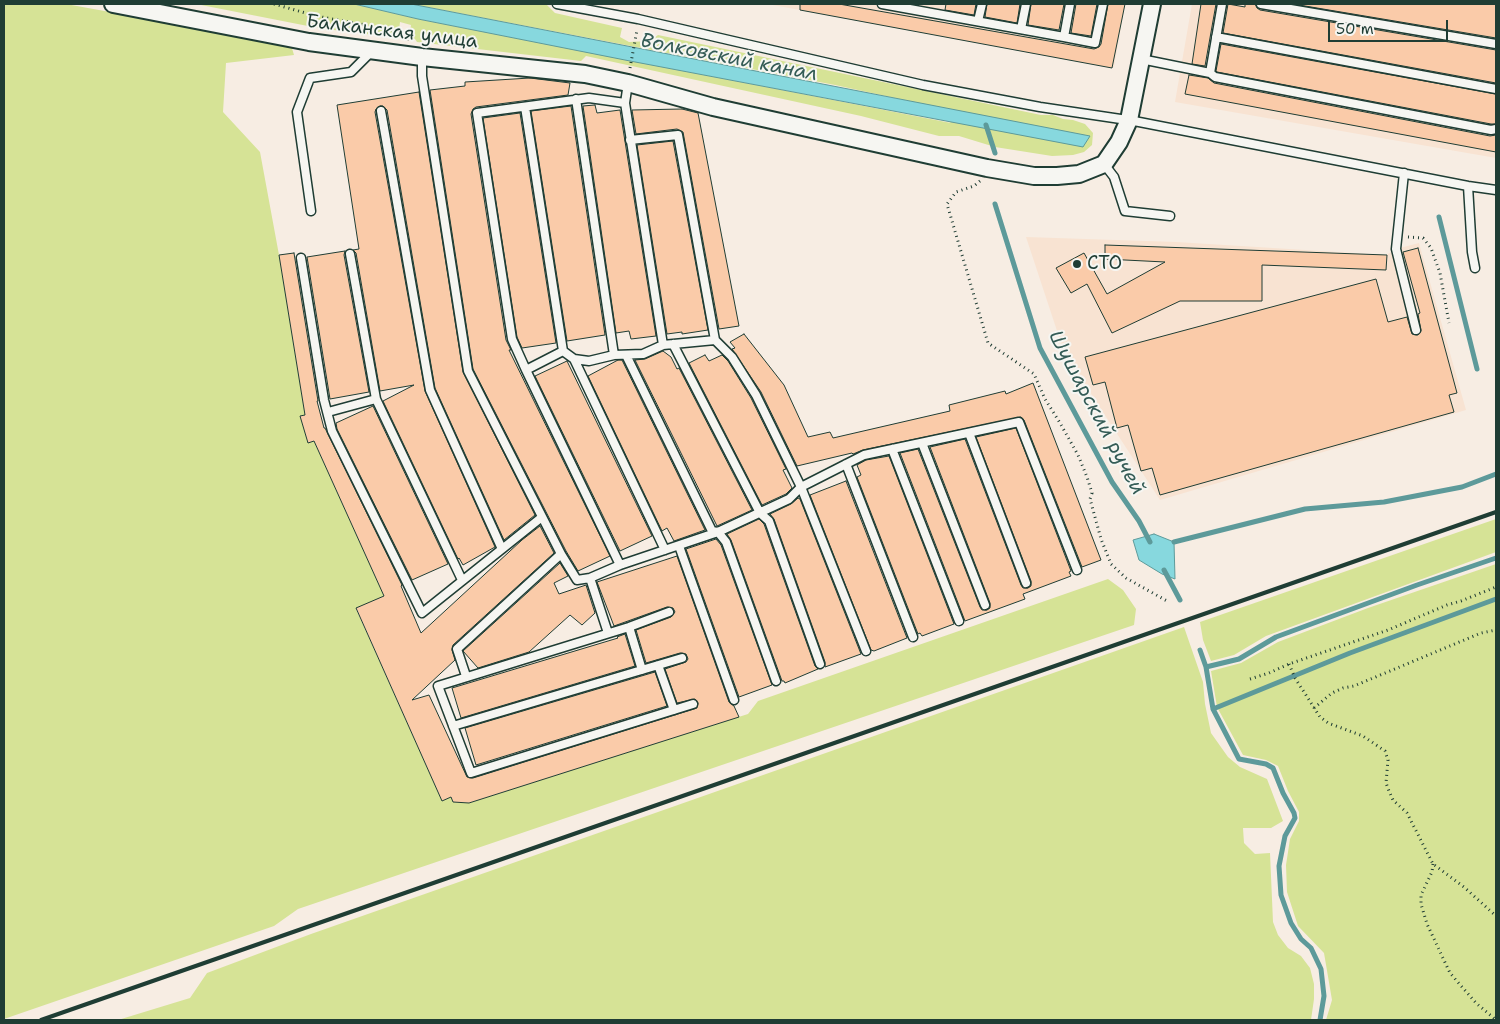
<!DOCTYPE html>
<html>
<head>
<meta charset="utf-8">
<style>
  body { margin:0 }
  #map { position:relative; width:1500px; height:1024px; overflow:hidden; background:#f7ede3; font-family:"Shantell Sans",sans-serif }
  canvas { display:block }
  .frame { position:absolute; inset:0; border:5px solid #1f3d34; pointer-events:none }
  .scale { position:absolute; left:1328px; top:20px; width:120px; height:22px; box-sizing:border-box; border:2px solid #1f3d34; border-top:0; padding-left:6px; font-size:15px; line-height:18px; white-space:nowrap; color:#1f3d34; -webkit-text-stroke:4px #f6f6f2; paint-order:stroke }
</style>
</head>
<body>
<div id="map">
<canvas width="1500" height="1024"></canvas>
<div class="frame"></div>
<div class="scale">50 m</div>
</div>
<script>
const ctx = document.querySelector('canvas').getContext('2d');
ctx.lineJoin = 'round';
function fillPath(path, color) { ctx.fillStyle = color; ctx.fill(path, 'evenodd'); }
const shape = rows => new Path2D(rows.map(r => 'M' + r).join(''));
function trace(path, color, width, dash) { ctx.strokeStyle = color; ctx.lineWidth = width; ctx.lineCap = dash ? 'butt' : 'round'; ctx.setLineDash(dash || []); ctx.stroke(path); }
function label(font, color, halo, rows, align = 'center') {
  ctx.font = font + ' "Shantell Sans",sans-serif'; ctx.lineWidth = 4; ctx.setLineDash([]); ctx.textBaseline = 'middle'; ctx.strokeStyle = halo; ctx.fillStyle = color; for (const [text, x, y, turn = 0] of rows) {
    ctx.save(); ctx.translate(x, y); ctx.rotate((+turn || 0) * Math.PI / 180); ctx.textAlign = isNaN(turn) ? turn : align; if (halo) ctx.strokeText(text, 0, 0); ctx.fillText(text, 0, 0); ctx.restore();
  }
}
fillPath(shape([
  [767,4,1125,4,1114,67],
  [1192,4,1496,4,1496,158,1175,102],
  [1026,237,1176,242,1386,255,1396,249,1419,243,1466,410,1160,500,1064,352]
]), '#f8e3d2');
fillPath(shape([
  [4,4,66,4,291,45,294,55,226,63,223,112,260,152,279,255,305,415,300,416,308,442,314,441,384,596,356,609,442,801,451,797,453,802,469,803,748,714,758,701,1108,579,1123,590,1136,609,1134,625,298,909,274,926,4,1019],
  [196,4,354,4,418,19,951,123,922,104,835,85,411,4,546,4,555,13,622,28,620,37,629,42,650,41,658,35,1041,115,1053,115,1063,119,1073,120,1085,124,1093,133,1092,145,1084,152,1073,155,1052,156,995,147,959,136,939,136,861,116,586,56,581,61,417,42,415,39,409,38,411,25,400,22,398,38,318,28],
  [1496,519,1496,552,1266,636,1234,655,1211,661,1203,640,1200,622],
  [1496,564,1496,1020,1326,1020,1332,1000,1324,953,1298,926,1287,892,1286,865,1290,839,1299,821,1299,812,1288,791,1278,766,1266,760,1243,755,1217,707,1211,671,1241,663,1278,642,1368,608],
  [1184,627,1203,682,1205,704,1211,733,1228,757,1240,767,1267,779,1283,821,1271,828,1243,828,1244,843,1255,854,1270,853,1273,922,1278,935,1288,948,1301,956,1310,968,1314,984,1314,999,1311,1020,118,1020,190,998,207,973,311,934]
]), '#d6e396');
const water = shape([
  [354,4,411,4,1090,136,1083,147,630,61,418,19,354,4],
  [1154,534,1174,542,1175,579,1162,574,1139,560,1133,540,1154,534]
]);
fillPath(water, '#87d8de');
trace(water, '#5d9a9a', 1);
trace(shape([
  [986,125,995,153],
  [995,204,1040,348,1112,482,1139,521,1150,542],
  [1439,217,1477,369],
  [1174,542,1305,509,1384,502,1462,487,1496,474],
  [1164,570,1180,600],
  [1200,650,1206,667,1213,709,1239,759,1266,764,1273,768,1283,793,1294,813,1295,818,1285,836,1279,866,1281,895,1291,923,1301,939,1311,948,1321,969,1324,996,1320,1020],
  [1206,667,1239,659,1276,637,1417,585,1496,558],
  [1213,709,1350,653,1496,599]
]), '#5d9a9a', 5);
const building = shape([
  [800,4,839,4,1094,49,1099,47,1101,44,1108,4,1125,4,1112,68,800,10,800,4],
  [946,4,976,4,974,15,945,10,946,4],
  [987,4,1020,4,1017,23,985,17,987,4],
  [1031,4,1064,4,1059,30,1028,25,1031,4],
  [1076,4,1097,4,1091,36,1071,33,1076,4],
  [1201,4,1216,4,1205,66,1192,64,1201,4],
  [1228,4,1245,7,1245,4,1255,4,1257,8,1260,10,1496,50,1496,83,1223,33,1228,4],
  [1293,4,1496,4,1496,38,1293,4],
  [1221,44,1496,94,1496,124,1491,124,1217,72,1216,71,1221,44],
  [1189,75,1208,78,1214,83,1490,136,1496,135,1496,152,1185,94,1189,75],
  [530,78,570,83,568,95,476,107,473,109,471,114,506,340,511,350,509,350,610,556,578,571,566,551,473,369,430,90,465,86,465,82,530,78],
  [419,92,463,372,535,515,504,540,435,388,387,110,383,106,380,106,376,109,375,112,425,391,495,547,463,565,459,558,458,559,383,401,414,385,380,391,356,253,353,250,359,249,337,105,419,92],
  [595,105,597,113,620,110,656,336,631,339,629,331,616,333,583,106,595,105],
  [571,106,605,335,567,341,531,111,571,106],
  [682,109,698,113,739,326,719,329,683,132,677,129,636,134,632,110,682,109],
  [520,113,556,343,522,348,517,337,483,118,520,113],
  [673,141,708,330,682,334,682,332,667,334,637,145,673,141],
  [1105,245,1387,255,1386,270,1262,265,1262,301,1180,301,1112,333,1087,284,1071,293,1056,268,1084,253,1107,294,1165,262,1105,259,1105,245],
  [1418,248,1457,393,1449,395,1454,412,1160,495,1152,468,1141,471,1128,425,1117,428,1105,382,1093,385,1085,357,1376,279,1388,322,1407,317,1412,334,1418,335,1421,331,1418,314,1420,313,1403,252,1418,248],
  [345,251,344,255,369,392,330,399,307,257,345,251],
  [294,253,318,401,317,401,324,428,325,428,402,585,401,586,421,633,522,540,540,526,554,553,453,645,452,650,455,660,412,700,429,695,467,777,473,778,697,708,698,703,695,699,677,703,665,669,686,662,688,659,686,654,680,653,646,663,636,630,671,617,675,612,673,608,667,607,614,626,597,582,677,556,729,702,734,706,739,717,469,803,453,802,451,797,442,801,356,608,384,596,314,441,308,443,300,416,305,415,279,255,294,253],
  [744,334,784,385,808,437,830,432,833,438,950,411,949,405,1005,391,1006,394,1033,383,1101,560,1082,567,1024,420,1021,417,863,450,853,454,852,453,797,466,761,392,732,349,735,348,730,342,744,334],
  [663,351,671,357,677,369,679,368,752,510,717,526,635,360,645,359,663,351],
  [705,355,709,361,722,355,728,361,751,398,786,469,783,470,792,488,786,494,762,505,689,363,705,355],
  [618,360,622,360,705,530,674,541,667,528,662,531,588,376,618,360],
  [567,361,652,536,620,551,535,376,567,361],
  [373,406,448,564,412,580,337,429,336,423,373,406],
  [1016,428,1071,571,1069,572,1071,576,1023,594,1025,599,965,621,900,453,918,449,980,607,982,610,987,610,990,608,990,603,930,447,965,439,1021,585,1023,588,1028,588,1031,586,1031,581,976,437,1016,428],
  [889,456,954,624,922,636,920,633,918,634,857,477,861,475,857,465,866,460,889,456],
  [846,481,907,638,874,651,871,650,810,495,846,481],
  [798,498,800,499,861,654,825,667,825,662,774,519,770,514,791,504,798,498],
  [759,519,764,524,815,666,818,669,785,683,784,681,782,681,731,540,727,534,759,519],
  [716,539,721,545,772,685,739,697,686,549,716,539],
  [560,563,568,576,554,583,559,594,586,585,595,613,582,625,570,615,529,652,478,668,463,651,560,563],
  [625,634,635,666,461,718,452,688,618,638,617,637,625,634],
  [655,672,667,706,476,765,465,728,655,672]
]);
fillPath(building, '#facba9');
trace(building, '#1f3d34', 1);
const lane = shape([
  [557,4,638,19,923,85,1040,107,1134,121,1468,186,1496,190],
  [882,4,1064,37,1070,4],
  [1261,4,1496,44],
  [978,21,982,4],
  [1021,29,1026,4],
  [1064,37,1095,43,1103,4],
  [1216,37,1496,89],
  [422,57,422,76,468,371,561,554,577,580,590,578,620,565,718,532,789,499,801,487,864,455,1019,422,1077,570],
  [1141,59,1210,73,1222,4],
  [1210,73,1215,77,1491,130,1496,129],
  [628,83,625,103,663,345],
  [576,99,614,355],
  [525,107,563,351],
  [381,111,430,390,502,549,542,517],
  [630,140,678,135,715,340,732,357,756,395,801,487,866,651],
  [1104,164,1114,177,1125,211,1170,216],
  [1404,173,1396,249,1416,330],
  [1468,186,1472,252,1475,268],
  [311,211,297,112,310,78,351,72,371,52],
  [350,254,376,399,462,580],
  [301,258,324,400,332,431,422,613,502,549],
  [673,344,760,513,769,521,820,664],
  [626,355,712,531,718,532,726,542,776,681],
  [574,359,589,361,614,355,643,354,663,345,715,340],
  [526,370,563,351,574,359,665,550],
  [328,412,376,399],
  [969,433,1026,583],
  [922,443,985,605],
  [892,449,959,621],
  [846,464,913,637],
  [679,546,734,700],
  [620,565,526,370,512,339,477,113,589,98,625,103],
  [590,578,608,633],
  [669,612,629,627,438,686,471,773,693,704],
  [629,627,642,670],
  [658,665,674,710],
  [466,676,457,649,561,554],
  [453,726,682,658]
]);
const street = shape([
  [113,4,309,42,422,57,585,74,628,83,713,107,987,168,1034,176,1057,176,1079,174,1104,164,1119,142,1129,120,1152,4]
]);
trace(lane, '#1f3d34', 11);
trace(street, '#1f3d34', 20);
trace(shape([
  [274,4,316,16,409,33,407,40],
  [630,68,637,30],
  [980,181,974,186,956,192,947,204,988,343,1034,374,1045,399,1060,423,1078,455,1087,477,1092,493,1090,499,1101,539,1111,564,1126,578,1167,601],
  [1408,237,1423,238,1431,248,1440,273,1449,323],
  [1289,664,1295,678,1320,717,1328,723,1363,736,1385,751,1388,760,1386,783,1389,791,1393,800,1407,813,1433,864,1464,887,1496,916],
  [1250,679,1269,673,1289,664,1388,630,1447,605,1461,601,1496,587],
  [1314,708,1332,693,1343,688,1354,686,1481,633,1496,630],
  [1433,864,1432,872,1421,895,1421,904,1427,924,1450,973,1476,1003,1496,1020]
]), '#1f3d34', 3, [1, 4]);
trace(lane, '#f6f6f2', 8);
trace(street, '#f6f6f2', 16);
trace(shape([
  [41,1020,1496,512]
]), '#1f3d34', 4);
for (const [x, y, r, color] of [
  [1077,264,5,"#1f3d34"]
]) { const dot = new Path2D(); dot.arc(x, y, r, 0, 2 * Math.PI); ctx.fillStyle = color; ctx.fill(dot); trace(dot, '#f6f6f2', 2); }
label('19px', '#1f3d34', '#f6f6f2', [
  ["Балканская улица",392,32,7]
]);
label('19px', '#1f3d34', '#f6f6f2', [
  ["СТО",1087,264]
], 'left');
label('italic 20px', '#345c56', '#f6f6f2', [
  ["Волковский канал",729,58,11],
  ["Шушарский ручей",1096,413,62]
]);
</script>
</body>
</html>
